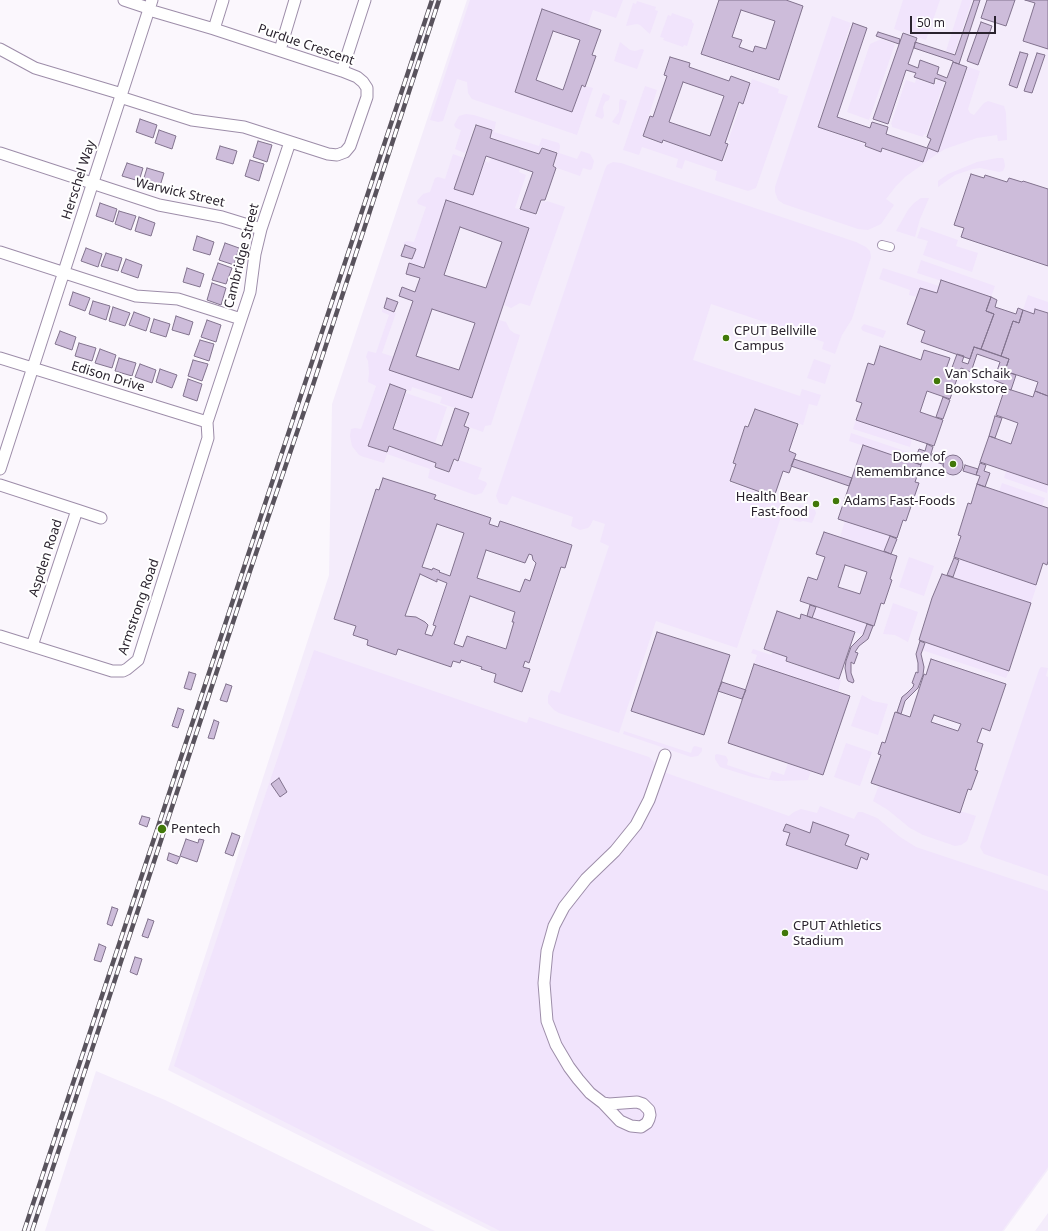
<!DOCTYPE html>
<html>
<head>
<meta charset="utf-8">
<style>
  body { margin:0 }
  #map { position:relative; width:1048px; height:1231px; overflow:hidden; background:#fbf7fd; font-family:"Noto Sans",sans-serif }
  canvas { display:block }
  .scale { position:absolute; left:910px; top:16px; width:86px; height:18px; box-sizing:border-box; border:2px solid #2a232e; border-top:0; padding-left:5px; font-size:12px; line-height:14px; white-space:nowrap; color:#2a232e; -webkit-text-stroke:3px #fff; paint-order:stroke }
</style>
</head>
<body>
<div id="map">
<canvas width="1048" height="1231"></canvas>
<div class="scale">50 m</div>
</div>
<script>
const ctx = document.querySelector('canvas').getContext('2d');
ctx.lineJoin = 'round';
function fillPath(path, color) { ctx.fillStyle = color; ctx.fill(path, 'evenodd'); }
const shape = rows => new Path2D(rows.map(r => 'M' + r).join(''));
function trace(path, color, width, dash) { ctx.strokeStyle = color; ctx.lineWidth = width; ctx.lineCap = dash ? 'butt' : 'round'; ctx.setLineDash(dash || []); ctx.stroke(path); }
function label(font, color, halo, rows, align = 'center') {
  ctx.font = font + ' "Noto Sans",sans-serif'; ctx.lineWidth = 4; ctx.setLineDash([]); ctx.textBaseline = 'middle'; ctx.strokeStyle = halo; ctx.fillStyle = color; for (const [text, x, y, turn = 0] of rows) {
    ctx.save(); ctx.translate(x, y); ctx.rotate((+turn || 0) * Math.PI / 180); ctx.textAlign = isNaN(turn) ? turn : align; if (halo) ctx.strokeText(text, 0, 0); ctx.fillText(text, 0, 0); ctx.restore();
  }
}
fillPath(shape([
  [467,0,1048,0,1048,1170,1004,1231,491,1231,168,1070,329,575,332,404],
  [96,1071,165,1100,435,1231,45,1231],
  [1048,1213,1048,1231,1035,1231]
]), '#f4ecfb');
fillPath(shape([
  [470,0,623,0,616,18,593,10,588,25,542,10,515,92,572,112,582,85,593,88,577,135,472,99,468,93,467,82,457,79,443,121,438,122,430,120],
  [903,0,940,0,926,40,894,29],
  [962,0,972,0,954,54,946,51],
  [637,1,656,7,655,10,658,11,650,34,640,25,637,24,626,26,633,3,636,4],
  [672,13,692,20,692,22,694,24,687,46,684,45,683,47,663,40,664,38,660,37,668,15,671,16],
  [832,16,851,23,817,127,865,144,864,147,881,152,882,149,923,163,928,149,938,152,968,67,980,71,968,109,970,113,974,115,984,103,988,101,1004,106,1006,113,1007,140,998,141,997,135,977,138,945,149,934,156,905,177,896,186,886,199,894,205,881,224,868,230,858,229,784,204,778,200,775,192,775,187],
  [881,39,895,44,869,120,847,112,870,44],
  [620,42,630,50,635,51,642,49,644,50,637,69,614,61],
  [752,79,779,89,778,93,788,96,756,188,748,191,717,181,715,180,717,171,685,160,682,169,676,167,678,159,642,147,639,155,623,150,645,86,657,90,642,137,663,144,664,141,723,162,730,142,728,141,741,104,743,105],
  [916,79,935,85,937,80,944,82,926,135,924,134,923,137,892,127,892,125,891,124,906,80,915,83],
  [603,93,610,96,609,100,605,102,603,107,604,116,602,119,595,116],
  [620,99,627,101,619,125,612,122,619,112,619,103],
  [466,114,474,115,496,122,494,132,539,146,542,138,559,143,560,146,559,153,577,159,581,151,590,154,594,161,592,169,590,170,583,168,580,176,557,168,554,166,558,152,541,147,539,153,491,137,493,130,475,124,465,153,455,149,461,130,456,128,454,125,459,116],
  [453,154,464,158,454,189,473,195,485,161,489,163,491,158,520,168,519,172,526,175,515,208,537,215,542,201,546,202,547,201,565,207,530,306,520,303,511,308,504,305,529,228,446,200,424,268,409,263,416,249,405,245,403,243,407,241,414,242,426,207,418,204,417,201,423,194,430,192,435,178,438,177,445,179],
  [997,158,1003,158,1004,160,1005,166,1003,171,999,172,980,168,973,169,955,175,938,187,938,181,948,174,977,162],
  [613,162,621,163,856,242,866,247,870,251,871,257,852,319,842,335,835,354,822,349,824,342,711,304,693,360,800,396,802,389,821,395,817,406,809,404,803,425,754,408,747,426,745,425,732,463,735,464,729,482,786,502,737,648,656,621,619,733,559,713,554,710,548,703,548,696,551,690,560,693,609,546,600,542,605,524,593,520,590,526,588,528,580,530,571,526,573,517,512,496,507,505,499,503,496,496,605,169,607,165],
  [921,198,929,198,920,219,915,237,896,231,908,210,914,203],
  [921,227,958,240,956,246,978,253,972,272,923,255,928,241,917,238],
  [921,260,995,286,991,297,917,273],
  [883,268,939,286,937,293,920,288,917,297,909,295,910,290,879,279],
  [1028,295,1048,302,1048,313,1036,309,1034,314,1023,310],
  [382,309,396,313,382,353,394,357,472,397,499,320,506,322,510,330,514,333,520,335,491,425,485,426,483,432,466,426,470,413,440,403,442,397,412,387,411,391,388,384,368,446,387,453,389,447,435,463,434,468,449,473,454,461,458,462,459,460,482,468,478,479,486,482,487,484,482,493,475,495,428,478,430,469,387,454,384,463,364,457,359,455,352,446,350,436,351,429,355,428,361,429,376,386,368,382,369,373,368,361,366,357,368,351,376,353,389,315,382,312],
  [864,324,886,331,883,338,863,331,861,328],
  [814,359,831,365,825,384,807,378],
  [406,393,447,407,435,443,394,429],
  [856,420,912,439,910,447,853,429],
  [851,433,908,452,906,460,849,441],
  [1006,471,1048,485,1047,493,1004,478],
  [1002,483,1045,498,1042,506,999,492],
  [800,505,815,510,816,513,812,523,803,521,800,522,793,520,798,506],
  [845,521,890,536,884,552,840,537],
  [909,557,934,566,924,596,899,587],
  [960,559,1037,585,1031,603,953,578],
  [893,603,918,612,908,642,895,635,883,634],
  [816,607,868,624,864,635,812,618],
  [925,642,1009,671,1006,678,922,650],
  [753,649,771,655,773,652,787,657,786,662,841,680,838,692,754,664,757,655,751,653],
  [314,650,527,723,529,717,649,757,654,762,655,769,789,816,794,812,801,809,817,813,820,806,854,819,858,812,862,812,877,818,900,837,916,847,1048,891,1048,1167,1002,1231,500,1231,174,1066],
  [1041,667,1048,668,1046,676,1048,677,1048,876,984,854,980,847,1039,670],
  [862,695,873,701,888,704,878,735,851,726],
  [624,731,691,753,693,747,695,746,702,748,702,751,698,756,691,757,623,734],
  [846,743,872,752,860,786,834,777],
  [717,754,726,756,728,760,727,765,769,779,772,771,784,775,788,763,811,770,808,780,777,781,752,777,720,767,715,759,715,755],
  [879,785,976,816,967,841,961,845,955,846,923,835,910,828,888,810,873,801]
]), '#f1e4fc');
const building = shape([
  [719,0,786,0,803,6,779,80,701,54,719,0],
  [741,10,775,21,766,49,755,46,753,52,739,47,742,40,732,37,741,10],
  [974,0,980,0,959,64,953,62,953,61,914,48,915,42,955,55,974,0],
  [987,0,1015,0,1006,26,981,18,987,0],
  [1025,0,1048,0,1048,49,1023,41,1035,3,1025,0],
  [542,9,601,30,592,55,596,56,585,87,582,85,572,112,515,92,542,9],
  [553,31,580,40,563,90,536,80,553,31],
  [981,22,992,26,978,65,967,61,981,22],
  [853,23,867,28,837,117,870,128,872,122,888,127,886,134,927,148,931,139,927,137,946,82,935,78,934,84,914,77,916,73,906,70,888,124,873,119,903,33,917,38,908,64,918,68,920,60,939,67,937,74,947,78,953,62,967,67,938,152,928,148,923,162,882,148,881,152,865,146,866,143,818,127,853,23],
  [878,32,900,39,899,44,876,36,878,32],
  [1020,52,1028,54,1017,88,1009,85,1020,52],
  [1037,53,1045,55,1032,93,1024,91,1037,53],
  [670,57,690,63,689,67,729,81,731,76,750,83,743,104,739,102,725,143,728,144,722,161,663,140,662,143,643,136,650,116,653,117,667,76,664,75,670,57],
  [683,82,724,96,710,136,669,122,683,82],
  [140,119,157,125,153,138,136,132,140,119],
  [476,125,492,130,490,138,539,154,542,148,557,153,553,166,556,168,545,200,541,200,536,214,520,209,533,172,486,156,473,195,454,189,476,125],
  [159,130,176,136,172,149,155,143,159,130],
  [258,141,272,145,267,162,253,157,258,141],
  [220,146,237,151,233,164,216,159,220,146],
  [250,160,264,164,259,181,245,176,250,160],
  [127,163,143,168,139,181,122,176,127,163],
  [147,168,164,173,160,186,143,181,147,168],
  [971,174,984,178,985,175,1007,182,1009,178,1022,182,1023,181,1048,189,1048,266,961,237,964,228,954,225,971,174],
  [446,200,529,228,472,398,389,370,413,301,399,296,402,287,415,292,420,278,406,274,409,263,424,268,446,200],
  [460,227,502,242,486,288,444,275,460,227],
  [432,309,475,323,459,370,416,356,432,309],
  [100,203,117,209,113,222,96,216,100,203],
  [119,211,136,216,131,230,115,224,119,211],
  [139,217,155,223,151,236,135,231,139,217],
  [197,236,214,242,210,255,193,250,197,236],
  [225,243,239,248,234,265,219,260,225,243],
  [405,245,416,249,412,259,401,256,405,245],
  [86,248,102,254,98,267,81,261,86,248],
  [106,253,122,258,118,271,101,266,106,253],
  [126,259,142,265,138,278,121,272,126,259],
  [218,263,232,268,226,284,212,280,218,263],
  [187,268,204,274,200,287,183,282,187,268],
  [941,280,991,297,986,311,994,314,981,349,974,347,970,359,921,342,925,331,907,324,920,288,937,293,941,280],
  [212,283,226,288,221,305,207,300,212,283],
  [73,292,90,298,85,311,69,305,73,292],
  [991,297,997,300,995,307,1016,314,1018,308,1023,310,1019,323,1013,321,1001,356,981,349,994,314,986,311,991,297],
  [387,298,398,302,394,312,384,308,387,298],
  [93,301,110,306,106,320,89,314,93,301],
  [113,307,130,313,125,326,109,321,113,307],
  [1035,309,1048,313,1048,396,1035,391,1038,382,1005,371,1009,359,1001,356,1013,321,1019,323,1023,310,1034,314,1035,309],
  [134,312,150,318,146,331,129,325,134,312],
  [176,316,193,322,189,335,172,330,176,316],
  [154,319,170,324,166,337,150,332,154,319],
  [207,320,221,325,216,342,201,337,207,320],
  [60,331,76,337,72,350,55,344,60,331],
  [200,340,214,344,209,361,194,356,200,340],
  [79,343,96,348,92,361,75,356,79,343],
  [880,346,921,360,924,350,950,358,945,372,958,376,950,399,927,391,920,412,943,420,934,446,856,420,862,403,856,401,868,363,874,365,880,346],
  [974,347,1009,359,1003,376,1008,378,1010,373,1016,375,1011,390,1005,388,1006,385,994,380,1000,362,977,354,971,372,961,368,958,376,950,373,957,354,964,356,962,362,968,364,974,347],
  [100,349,116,355,112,368,95,363,100,349],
  [119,358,136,363,132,376,115,371,119,358],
  [193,360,208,364,202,381,188,376,193,360],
  [140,364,156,370,152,383,135,377,140,364],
  [160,369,177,375,172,388,156,382,160,369],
  [188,379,202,384,197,401,183,396,188,379],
  [390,384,406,390,393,429,442,446,455,408,469,413,464,426,469,428,458,461,454,459,449,472,435,467,436,463,389,446,387,452,368,446,390,384],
  [1005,388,1033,397,1035,391,1048,396,1048,485,980,462,989,436,1011,444,1018,423,996,415,1005,388],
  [943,397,950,400,943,419,936,417,943,397],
  [755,409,798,424,789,451,796,454,789,473,783,471,774,497,730,481,736,464,733,463,745,426,748,427,755,409],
  [995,416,1002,418,995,438,989,436,995,416],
  [927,444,933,447,929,460,923,458,921,465,914,462,919,449,925,451,927,444],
  [863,445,921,465,915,482,919,483,906,521,903,520,897,538,838,519,863,445],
  [932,454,944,458,942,464,930,460,932,454],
  '943 465a10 10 0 1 1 20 0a10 10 0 1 1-20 0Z',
  [794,459,852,478,849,486,791,466,794,459],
  [980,463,986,465,984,471,990,473,985,487,977,484,980,476,976,475,980,463],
  [965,465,978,469,976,475,963,471,965,465],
  [383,478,436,495,434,499,491,518,489,524,498,527,500,521,572,545,565,568,561,567,529,663,525,661,523,667,530,669,522,692,494,682,496,674,481,669,482,667,461,660,460,663,453,661,451,667,398,649,396,655,367,645,368,640,353,635,356,626,334,619,376,489,379,490,383,478],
  [437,524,464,533,450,576,439,572,440,571,433,568,432,570,422,567,437,524],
  [486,550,525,563,529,554,532,555,533,560,536,563,530,581,525,579,520,592,477,578,486,550],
  [420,574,437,582,437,579,447,583,433,625,436,626,432,636,425,634,428,625,425,622,416,617,405,616,420,574],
  [470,596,515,612,512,622,514,622,506,649,467,636,463,647,454,644,470,596],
  [977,484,1048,508,1048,561,1047,565,1043,563,1036,585,954,557,961,536,958,535,968,503,971,504,977,484],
  [824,532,897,556,890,579,892,580,884,604,881,603,874,626,800,601,808,577,817,580,825,557,816,554,824,532],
  [845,565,867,572,860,594,838,587,845,565],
  [890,536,897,539,891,554,884,551,890,536],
  [954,558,959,560,953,577,947,575,954,558],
  [942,574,1031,603,1009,671,919,640,932,598,942,574],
  [810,605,816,607,812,618,807,616,810,605],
  [777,611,800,619,801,614,855,632,839,679,786,661,787,657,764,649,777,611],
  [867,624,873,626,868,639,859,646,855,652,858,653,854,664,851,662,851,673,854,681,853,683,848,681,847,679,845,668,846,661,851,647,863,635,867,624],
  [657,632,730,655,704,735,631,711,657,632],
  [920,641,925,643,921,654,924,667,923,675,918,688,905,701,901,714,897,712,902,697,907,693,913,687,914,684,912,683,916,672,918,673,918,663,916,654,920,641],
  [931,659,1006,684,990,731,982,728,977,742,983,744,975,770,978,771,971,790,968,789,960,813,871,783,881,755,878,754,882,742,885,743,895,712,910,717,924,674,926,675,931,659],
  [934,715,961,724,958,731,931,722,934,715],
  [754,664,850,696,823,775,728,743,754,664],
  [189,672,196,674,191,690,184,688,189,672],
  [722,682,746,690,742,699,718,691,722,682],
  [226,684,232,686,227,702,220,700,226,684],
  [178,708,184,710,178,728,172,726,178,708],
  [214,720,219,722,214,739,208,738,214,720],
  [279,778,287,792,280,797,271,784,279,778],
  [142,816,150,818,147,827,139,824,142,816],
  [813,822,849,835,845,845,869,854,867,860,861,857,857,869,786,845,790,833,783,831,786,824,810,833,813,822],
  [232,833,240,836,233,856,225,853,232,833],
  [186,839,198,843,199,839,204,840,197,862,180,856,186,839],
  [169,853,180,857,177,864,167,860,169,853],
  [112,907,118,909,112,926,107,924,112,907],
  [148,919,154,921,148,938,142,936,148,919],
  [99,944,106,947,101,962,94,960,99,944],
  [135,957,142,959,137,975,130,972,135,957]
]);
fillPath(building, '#cdbcda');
trace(building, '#82738e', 1);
const pedestrian = shape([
  [882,245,890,247]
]);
const minor = shape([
  [214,29,223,0],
  [0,49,35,68,122,94],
  [280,50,295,0],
  [342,71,365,0],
  [120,97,192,120,244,127,328,154,337,155,345,152,350,146,367,97,367,88,363,82,357,77,342,71,214,29,149,10,145,7,124,0],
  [0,153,159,205,222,217,261,229],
  [0,252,136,296,178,299,241,319],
  [0,358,207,422],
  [0,469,152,0],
  [0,485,77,510,32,646],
  [77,510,101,518],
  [0,636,112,671,123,671,127,669,138,660,208,438,207,422,250,292,255,254,261,229,290,142],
  [603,1103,620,1121,631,1126,641,1127,647,1123,649,1119,650,1115,649,1110,643,1104,637,1102,609,1104,603,1103,590,1093,578,1079,569,1067,556,1045,547,1021,544,983,547,951,554,926,564,907,586,879,615,851,636,825,649,800,665,755]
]);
trace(pedestrian, '#9d8da9', 10);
trace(minor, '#9d8da9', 13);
trace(pedestrian, '#fff', 8);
trace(minor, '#fff', 11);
const rail = shape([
  [24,1231,432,0],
  [32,1231,249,574,312,388,439,0]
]);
trace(rail, '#59535d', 4.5);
trace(rail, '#fff', 3, [9]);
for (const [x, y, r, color] of [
  [726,338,4,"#417809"],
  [937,381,4,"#417809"],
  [953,464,4,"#417809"],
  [836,501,4,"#417809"],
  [816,504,4,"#417809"],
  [162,829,5,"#417809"],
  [785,933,4,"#417809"]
]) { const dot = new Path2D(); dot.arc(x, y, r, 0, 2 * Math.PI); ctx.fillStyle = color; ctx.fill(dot); trace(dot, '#fff', 1.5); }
label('13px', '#2a232e', '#fff', [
  ["Purdue Crescent",306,45,19],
  ["Herschel Way",79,180,-72],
  ["Warwick Street",180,193,13],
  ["Cambridge Street",242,256,-76],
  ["Edison Drive",108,377,17],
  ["Aspden Road",46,558,-72],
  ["Armstrong Road",139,607,-71]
]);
label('13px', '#2a232e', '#fff', [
  ["CPUT Bellville",734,331],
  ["Campus",734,346],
  ["Van Schaik",945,374],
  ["Bookstore",945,389],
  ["Dome of",945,457,"right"],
  ["Remembrance",945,472,"right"],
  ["Health Bear",808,497,"right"],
  ["Fast-food",808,512,"right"],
  ["Adams Fast-Foods",844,501],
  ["Pentech",171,829],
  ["CPUT Athletics",793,926],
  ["Stadium",793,941]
], 'left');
</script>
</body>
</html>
